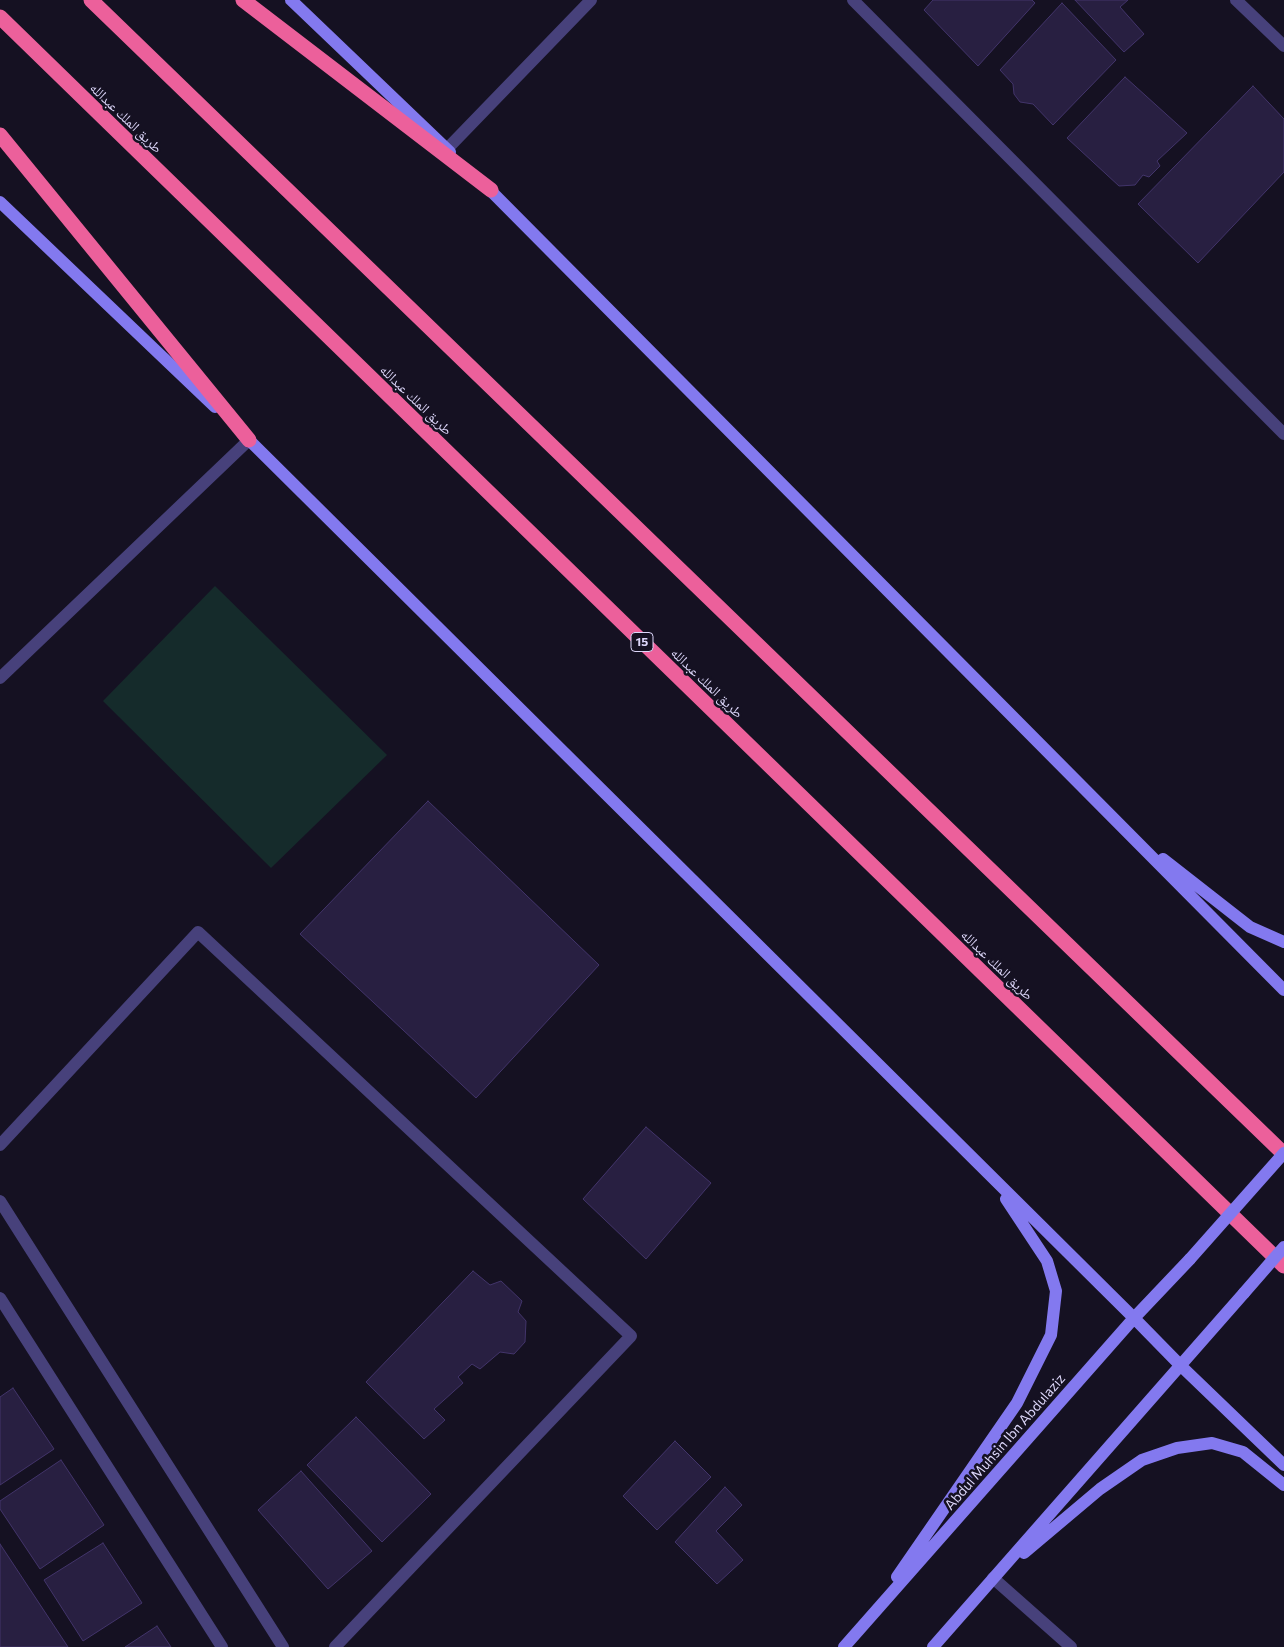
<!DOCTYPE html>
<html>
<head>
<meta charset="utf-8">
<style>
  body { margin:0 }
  canvas { display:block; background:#151122 }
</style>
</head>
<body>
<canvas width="1284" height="1647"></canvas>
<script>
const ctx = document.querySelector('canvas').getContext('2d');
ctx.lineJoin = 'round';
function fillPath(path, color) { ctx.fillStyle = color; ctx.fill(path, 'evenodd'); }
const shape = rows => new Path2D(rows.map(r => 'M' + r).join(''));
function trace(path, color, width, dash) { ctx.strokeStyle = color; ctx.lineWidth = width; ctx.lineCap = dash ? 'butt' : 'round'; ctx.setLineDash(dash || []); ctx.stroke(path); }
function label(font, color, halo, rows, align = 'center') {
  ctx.font = font + ' Commissioner,"Noto Naskh Arabic",sans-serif'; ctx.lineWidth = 5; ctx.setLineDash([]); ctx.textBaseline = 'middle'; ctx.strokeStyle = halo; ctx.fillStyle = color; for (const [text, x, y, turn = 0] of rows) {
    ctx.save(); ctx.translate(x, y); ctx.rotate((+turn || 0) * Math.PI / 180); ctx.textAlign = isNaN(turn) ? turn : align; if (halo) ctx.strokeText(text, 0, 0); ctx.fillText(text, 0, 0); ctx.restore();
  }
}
fillPath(shape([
  [215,586,387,755,271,868,103,701]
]), '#152b2b');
const building = shape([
  [933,0,1032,0,1035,3,978,66,924,10,933,0],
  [1075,0,1128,0,1120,7,1144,34,1124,52,1075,0],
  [1062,3,1116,60,1053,125,1033,104,1020,102,1014,94,1013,84,1000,70,1062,3],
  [1125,77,1187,133,1157,161,1160,166,1149,177,1143,175,1135,185,1119,186,1067,138,1125,77],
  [1253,86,1284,119,1284,172,1198,263,1138,204,1253,86],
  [428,801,599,965,476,1098,300,934,428,801],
  [646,1127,711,1183,646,1259,583,1199,646,1127],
  [473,1271,490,1285,501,1281,522,1301,518,1312,526,1321,525,1342,514,1354,500,1352,480,1369,472,1364,458,1377,463,1383,434,1409,445,1420,424,1439,366,1382,473,1271],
  [13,1388,54,1449,0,1485,0,1397,13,1388],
  [356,1417,431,1494,382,1542,307,1465,356,1417],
  [675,1441,711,1477,657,1530,623,1496,675,1441],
  [61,1460,104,1525,40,1569,0,1509,0,1501,61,1460],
  [301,1471,372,1551,328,1589,258,1510,301,1471],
  [725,1487,742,1505,716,1531,743,1560,717,1584,675,1542,725,1487],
  [103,1543,142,1603,83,1641,44,1580,103,1543],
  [0,1544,68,1647,0,1647,0,1544],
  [157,1626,171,1647,125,1647,157,1626]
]);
fillPath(building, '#281f41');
trace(building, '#42346a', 1);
trace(shape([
  [853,0,1284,434],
  [1236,0,1284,46],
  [447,149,591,0],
  [0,678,249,440],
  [0,1145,198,932,631,1336,335,1647],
  [0,1201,283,1647],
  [0,1298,222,1647],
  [993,1578,1071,1647]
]), '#47417b', 12);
trace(shape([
  [291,0,450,152],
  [484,184,1284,990],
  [0,202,215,407],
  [242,433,1134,1318,1180,1365,1284,1465],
  [1163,859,1250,927,1284,942],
  [1024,1553,1100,1489,1142,1460,1177,1448,1212,1443,1243,1452,1284,1485],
  [897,1577,1017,1403,1051,1335,1056,1291,1047,1261,1006,1199],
  [844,1647,1134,1318,1190,1259],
  [933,1647,1244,1293]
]), '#8379ef', 12);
trace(shape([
  [91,0,1284,1154],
  [243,0,491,190],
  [0,17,1284,1266],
  [0,135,249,440]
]), '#ec609b', 15);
trace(shape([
  [1190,1259,1284,1153],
  [1244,1293,1284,1247]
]), '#8379ef', 12);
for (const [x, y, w] of [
  [642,642,22]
]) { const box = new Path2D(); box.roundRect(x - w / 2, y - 9.5, w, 19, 4); ctx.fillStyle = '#151122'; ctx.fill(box); trace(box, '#ddd7fa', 1); }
label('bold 12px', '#ddd7fa', null, [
  ["15",642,642]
]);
label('14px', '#ddd7fa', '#151122', [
  ["طريق الملك عبدالله",126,118,44],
  ["طريق الملك عبدالله",416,400,44],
  ["طريق الملك عبدالله",707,683,44],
  ["طريق الملك عبدالله",997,965,44],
  ["Abdul Muhsin Ibn Abdulaziz",1005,1442,-49]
]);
</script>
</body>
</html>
